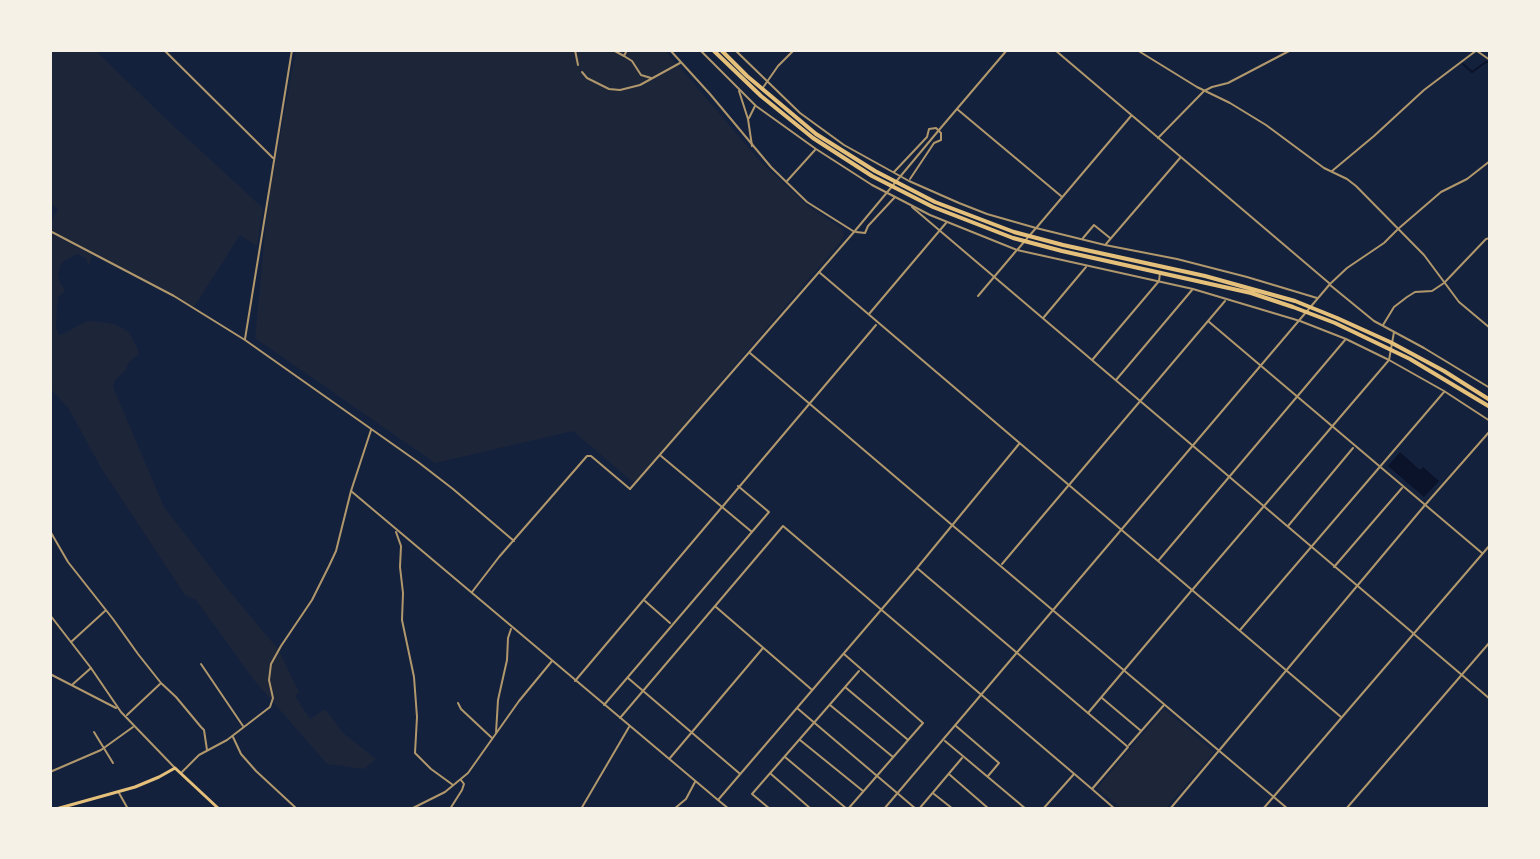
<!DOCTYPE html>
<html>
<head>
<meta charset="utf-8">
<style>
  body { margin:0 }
  #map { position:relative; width:1540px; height:859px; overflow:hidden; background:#14213d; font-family:Quicksand,sans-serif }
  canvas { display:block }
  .frame { position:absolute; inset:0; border:52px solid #f6f1e7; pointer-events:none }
</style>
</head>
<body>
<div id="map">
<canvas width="1540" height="859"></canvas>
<div class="frame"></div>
</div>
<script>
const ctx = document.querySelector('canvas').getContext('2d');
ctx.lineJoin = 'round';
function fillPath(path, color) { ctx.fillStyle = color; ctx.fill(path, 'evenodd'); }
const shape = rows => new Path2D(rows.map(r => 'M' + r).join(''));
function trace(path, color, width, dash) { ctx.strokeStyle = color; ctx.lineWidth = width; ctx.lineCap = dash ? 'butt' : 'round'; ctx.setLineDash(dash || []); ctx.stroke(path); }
fillPath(shape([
  [50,50,95,50,166,119,263,208,257,246,240,235,194,307,50,230,50,223,58,209,50,203],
  [296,50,665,50,760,161,809,207,841,228,844,233,842,240,634,483,573,431,435,463,255,338,268,202],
  [50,233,92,255,90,264,88,264,86,258,77,254,61,263,58,273,60,283,64,288,64,292,58,297,57,308,56,328,59,335,63,334,85,322,93,321,114,324,129,332,138,350,139,354,129,362,125,371,115,380,113,387,164,507,225,586,278,649,299,692,295,696,310,719,325,709,343,733,376,759,364,769,327,764,254,680,196,600,185,595,100,466,69,409,50,388],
  [1164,709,1214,752,1165,809,1122,809,1097,788]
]), '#1d2539');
fillPath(shape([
  [1400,452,1420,470,1423,467,1439,481,1424,497,1388,466]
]), '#0b132b');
trace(shape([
  [1463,64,1472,72,1486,62,1490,62]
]), '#0b132b', 2);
trace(shape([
  [164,50,273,158],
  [575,50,578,65],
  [613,50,624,56,627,50],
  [735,50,800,113,844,145,909,181,959,203,987,214,1036,228,1105,245,1177,259,1247,277,1317,298],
  [1477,51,1490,60],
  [624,56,632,61,641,75,651,78],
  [582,72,587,78,609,89,620,90,640,85,680,63],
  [762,89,778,66,794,50],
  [739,91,748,119,752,146],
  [957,109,1061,196],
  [749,118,755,106],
  [1158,138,1204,91,1212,87,1228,83,1291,50],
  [1332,171,1374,136,1424,90,1477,50],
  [894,172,927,137,929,129,936,128,941,133,941,140,934,143,910,179],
  [787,181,815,150],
  [912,207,1413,633],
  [1037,227,1131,116],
  [50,231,174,296,245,340,418,462,453,489,514,541],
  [856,232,865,233,868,226,895,197],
  [1083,238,1094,225,1110,238],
  [1106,244,1180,158],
  [819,272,1341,717],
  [1330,285,1374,321,1424,348,1490,388],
  [978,296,1016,251],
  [869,314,946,223],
  [1044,317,1086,267],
  [1208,321,1482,553],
  [1383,325,1394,307,1407,297,1415,292,1432,291,1444,283,1486,239,1490,238],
  [245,339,292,50],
  [750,353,952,525],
  [1093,359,1159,281,1160,273],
  [1116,380,1192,290],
  [371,430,351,491,718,800,917,568,1019,444],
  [661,456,752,532],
  [1069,485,1225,301],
  [723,506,876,325],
  [1288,526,1353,448],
  [50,531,68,562,113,619,138,654,161,683,176,697,201,727,204,730,207,750],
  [396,532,401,546,400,567,403,593,402,620,414,677,417,717,415,753,431,769,453,785],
  [1158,561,1345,340],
  [1334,567,1402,488],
  [917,568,1128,747,1092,789,1115,809],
  [1193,589,1389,360,1394,332],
  [472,592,499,557,587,456,591,456,630,489],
  [645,601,670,623],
  [716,607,811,689],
  [1240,630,1444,392],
  [71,642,105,611],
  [844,654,923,723,848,809],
  [201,664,243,726],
  [50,674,116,708],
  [628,678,739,773],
  [73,684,91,668],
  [845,687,907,739],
  [1102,698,1140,730],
  [458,703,461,709,492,738],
  [604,705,769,512,738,486],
  [830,705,893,757],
  [797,708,916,809],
  [127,715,160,684],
  [620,718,783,526,1092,789],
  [956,726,999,763,988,776],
  [94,732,113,763],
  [496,733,498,700,507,660,508,638,511,629],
  [233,737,241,754,256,771,297,809],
  [800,740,863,791],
  [945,741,1026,809],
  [1129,745,1164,705],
  [785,757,847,809],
  [670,758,763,648],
  [50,772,101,750,133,727],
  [771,774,811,809],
  [950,775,989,809],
  [119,793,128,809],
  [934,794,953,809],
  [450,809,462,790,464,784,461,780],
  [581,809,629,727],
  [674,809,686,799,695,782],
  [770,809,752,794,859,671],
  [919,809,962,758],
  [1043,809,1074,774],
  [1346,809,1490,642]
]), '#b1986c', 2);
trace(shape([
  [670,50,710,94,771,167,807,202,853,231],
  [700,50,756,106,816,149,872,185,930,215,1017,250,1193,289,1300,321,1346,339,1389,360,1444,391,1490,421],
  [1055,50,1329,283],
  [1137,50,1197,87,1230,103,1266,125,1324,168,1347,179,1356,186,1424,255,1459,302,1490,328],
  [1018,249,1036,228],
  [630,489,854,232,939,130,1007,50],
  [952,525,1288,809],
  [1002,564,1068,486],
  [50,615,91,668,121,712,175,768],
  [1415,635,1490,699],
  [575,681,722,507],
  [1088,713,1192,590],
  [182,772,199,755,227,740,270,707,273,698,269,680,271,664,281,646,312,600,329,566,336,551,351,491],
  [718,800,729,809],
  [411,809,445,792,468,773,519,701,552,661],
  [884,809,1330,284,1347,268,1384,243,1398,229,1441,192,1467,179,1490,161],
  [1170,809,1425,505,1490,431],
  [1263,809,1490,545]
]), '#b1986c', 2);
trace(shape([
  [56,809,135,787,159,777,175,768,219,809]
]), '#e5c07b', 3);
trace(shape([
  [713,50,761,96,813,138,872,176,933,207,1013,238,1062,251,1251,293,1293,307,1335,323,1410,359,1490,407],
  [721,50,747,76,816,134,875,171,935,202,1014,232,1063,245,1205,276,1295,301,1337,318,1390,342,1444,371,1490,400]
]), '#e5c07b', 4);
</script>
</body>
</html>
